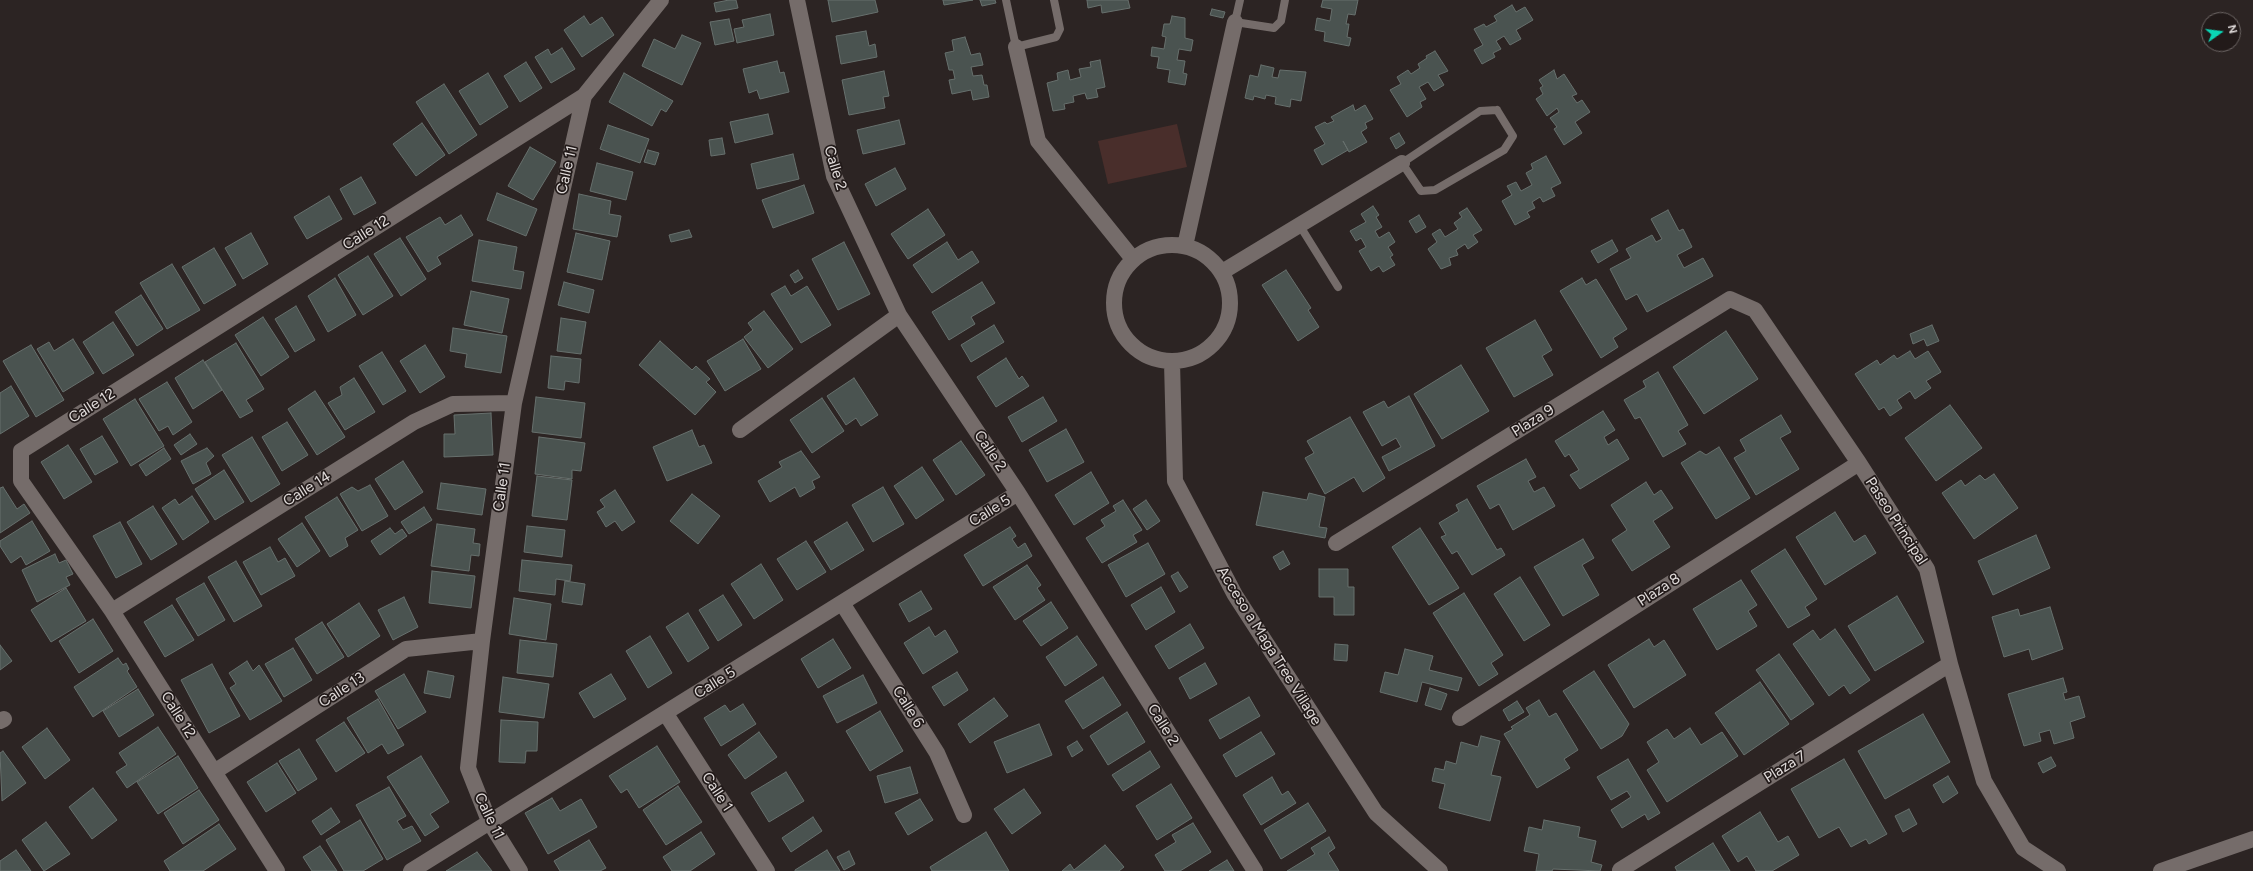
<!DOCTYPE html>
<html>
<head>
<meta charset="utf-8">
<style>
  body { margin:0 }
  #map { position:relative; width:2253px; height:871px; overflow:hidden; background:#2c2423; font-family:Figtree,sans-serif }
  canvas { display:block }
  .north { position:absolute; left:2201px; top:12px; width:40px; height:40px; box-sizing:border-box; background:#221a19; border:1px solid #6e6766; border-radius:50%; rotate:76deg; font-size:11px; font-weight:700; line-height:16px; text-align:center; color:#e0dbda }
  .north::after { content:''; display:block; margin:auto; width:14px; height:18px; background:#0ad5b5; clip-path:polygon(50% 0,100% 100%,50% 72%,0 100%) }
</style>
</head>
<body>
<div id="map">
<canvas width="2253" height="871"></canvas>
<div class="north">N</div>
</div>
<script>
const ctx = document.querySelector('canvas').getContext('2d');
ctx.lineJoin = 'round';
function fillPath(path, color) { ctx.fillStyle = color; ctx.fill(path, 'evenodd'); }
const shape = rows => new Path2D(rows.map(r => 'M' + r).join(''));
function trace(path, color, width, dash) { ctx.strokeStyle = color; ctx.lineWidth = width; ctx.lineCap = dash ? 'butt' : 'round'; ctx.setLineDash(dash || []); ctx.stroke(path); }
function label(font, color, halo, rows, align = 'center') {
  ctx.font = font + ' Figtree,sans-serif'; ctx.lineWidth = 3.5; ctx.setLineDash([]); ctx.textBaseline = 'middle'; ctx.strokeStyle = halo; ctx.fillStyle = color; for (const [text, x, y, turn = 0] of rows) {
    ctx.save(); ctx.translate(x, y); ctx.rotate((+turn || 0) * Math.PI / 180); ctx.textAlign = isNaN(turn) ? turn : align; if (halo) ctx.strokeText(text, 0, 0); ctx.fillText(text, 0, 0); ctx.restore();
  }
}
fillPath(shape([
  [1177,124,1187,167,1108,184,1098,141]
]), '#492e2b');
const building = shape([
  [729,0,736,0,738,8,716,12,714,3,729,0],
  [828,0,875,0,878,12,832,22,828,0],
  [943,0,973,0,944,5,943,0],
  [980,0,995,0,996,3,982,6,980,0],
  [1087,0,1128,0,1130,8,1102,13,1101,5,1088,8,1087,0],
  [1323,0,1358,0,1355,15,1348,14,1346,24,1349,24,1347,37,1351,38,1349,46,1324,41,1325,32,1315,30,1317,18,1330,21,1332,9,1321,7,1323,0],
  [1512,5,1516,12,1525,7,1533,20,1516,30,1521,39,1510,45,1504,36,1496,41,1501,49,1493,53,1495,57,1482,64,1474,50,1483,45,1474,29,1484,24,1486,27,1497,21,1494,16,1512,5],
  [1212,9,1225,12,1223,18,1210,15,1212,9],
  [770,14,774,35,737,43,734,29,744,27,742,20,770,14],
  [584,16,590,25,602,17,614,35,582,57,564,30,584,16],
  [1172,16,1185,18,1185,38,1193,40,1191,51,1179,49,1177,60,1185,61,1183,73,1187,74,1185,85,1168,82,1170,70,1157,68,1159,57,1151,56,1152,47,1164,49,1166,37,1162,36,1164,24,1170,24,1172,16],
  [729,19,734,41,715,45,710,22,729,19],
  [866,31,869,46,875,44,877,57,841,64,836,36,866,31],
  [682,35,701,43,682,85,642,66,654,39,675,49,682,35],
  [965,37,971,55,980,53,983,65,971,67,973,76,982,75,984,85,987,85,989,97,973,100,971,90,952,94,949,80,955,79,953,70,949,70,945,53,954,51,952,40,965,37],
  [562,48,575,69,551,83,535,57,548,49,551,55,562,48],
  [1435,51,1448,71,1438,75,1444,85,1434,91,1428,82,1419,87,1426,99,1420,102,1422,107,1407,117,1390,90,1401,84,1397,77,1408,70,1411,74,1420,68,1418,64,1427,58,1426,56,1435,51],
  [1100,60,1105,87,1096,89,1098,97,1087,99,1085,93,1073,96,1074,102,1064,104,1065,109,1053,111,1047,83,1058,80,1057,73,1068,70,1070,80,1081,77,1079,69,1091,67,1090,62,1100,60],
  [777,61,780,73,784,72,789,92,760,99,757,90,749,93,743,69,777,61],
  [526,62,542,88,520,102,504,76,526,62],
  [1261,65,1274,68,1272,77,1278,78,1280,70,1306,72,1301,101,1291,99,1290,107,1275,104,1276,97,1266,95,1265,99,1254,96,1253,100,1245,98,1250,75,1258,77,1261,65],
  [1554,70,1557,79,1564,74,1577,94,1572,96,1577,103,1582,100,1590,112,1575,122,1582,133,1564,145,1554,129,1557,127,1550,118,1559,112,1557,108,1547,116,1536,99,1543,94,1540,88,1543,86,1539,80,1554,70],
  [884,71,889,96,883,97,885,108,849,115,842,80,884,71],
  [488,73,508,107,480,125,459,91,488,73],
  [624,73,673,101,666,112,661,109,652,126,609,102,624,73],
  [444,84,477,135,449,154,416,102,444,84],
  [1353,105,1355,111,1365,105,1373,119,1365,123,1367,128,1361,132,1367,142,1349,152,1343,141,1348,150,1322,165,1314,150,1325,144,1315,127,1325,122,1327,124,1334,121,1331,117,1353,105],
  [768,114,773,134,735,143,730,122,768,114],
  [899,120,905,144,863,154,857,130,899,120],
  [422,123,445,155,416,176,393,144,422,123],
  [608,125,649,139,640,163,600,149,608,125],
  [1399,133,1405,143,1396,149,1390,138,1399,133],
  [722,138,725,154,711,156,709,140,722,138],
  [530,147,556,162,533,200,508,186,530,147],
  [648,150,659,153,655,165,644,162,648,150],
  [793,154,799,179,757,189,751,164,793,154],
  [1546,156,1561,183,1551,188,1555,196,1543,202,1540,197,1532,202,1535,208,1527,212,1530,217,1515,225,1502,201,1512,195,1507,186,1516,182,1521,191,1532,185,1526,173,1533,169,1531,164,1546,156],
  [597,163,633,172,626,200,590,191,597,163],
  [895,168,906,189,876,206,865,184,895,168],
  [361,177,376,203,354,215,340,189,361,177],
  [804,185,814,213,773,228,762,200,804,185],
  [497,193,537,209,526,236,487,220,497,193],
  [579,194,611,201,609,214,621,216,617,237,573,229,579,194],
  [329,196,342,219,307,239,294,217,329,196],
  [1373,206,1379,215,1376,217,1382,227,1375,231,1379,238,1389,232,1395,242,1388,247,1393,255,1390,257,1395,265,1383,272,1379,266,1371,271,1359,251,1366,247,1361,238,1356,241,1350,231,1366,222,1361,214,1373,206],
  [1467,208,1482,230,1473,235,1478,242,1468,249,1465,244,1456,250,1458,255,1449,258,1451,265,1441,269,1428,249,1437,242,1432,234,1440,229,1445,237,1458,229,1454,223,1462,217,1459,213,1467,208],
  [928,209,945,235,908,259,891,234,928,209],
  [1668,210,1679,231,1683,229,1692,247,1677,255,1684,268,1703,258,1713,276,1647,312,1637,294,1626,300,1610,269,1631,258,1626,249,1652,235,1656,242,1662,239,1651,219,1668,210],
  [461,215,473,235,437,257,441,264,428,272,406,237,440,217,445,225,461,215],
  [1419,215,1426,227,1416,233,1409,221,1419,215],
  [689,230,692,237,671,242,669,235,689,230],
  [251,233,268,264,243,279,225,248,251,233],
  [576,233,610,241,602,280,567,272,576,233],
  [400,238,426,279,401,296,374,254,400,238],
  [479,240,517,247,513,270,524,272,521,289,472,281,479,240],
  [1612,240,1618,251,1598,263,1591,251,1612,240],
  [844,242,870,294,838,310,812,259,844,242],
  [947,242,958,260,972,251,979,262,932,293,913,265,947,242],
  [214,248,236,285,204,304,182,267,214,248],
  [368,256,393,296,363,315,338,275,368,256],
  [172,264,200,310,167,329,140,283,172,264],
  [798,270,803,278,795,283,790,275,798,270],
  [1286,270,1311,308,1308,310,1319,327,1298,341,1262,285,1286,270],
  [335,278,356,315,328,332,308,296,335,278],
  [1582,278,1586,285,1596,279,1627,329,1613,338,1618,347,1601,358,1560,291,1582,278],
  [564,282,594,290,589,313,558,305,564,282],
  [982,282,995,303,971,317,975,324,949,340,932,312,982,282],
  [785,286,791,296,807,286,831,325,801,343,771,294,785,286],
  [471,291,509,299,502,333,464,325,471,291],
  [141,295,163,329,137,346,115,312,141,295],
  [296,306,315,340,295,352,275,319,296,306],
  [764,311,793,349,768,368,744,337,753,330,748,323,764,311],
  [263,317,289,357,261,376,235,335,263,317],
  [561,318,586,322,581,354,557,351,561,318],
  [1535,320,1552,350,1542,356,1553,375,1514,397,1486,348,1535,320],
  [113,322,134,355,103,374,83,342,113,322],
  [994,325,1004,342,971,362,961,345,994,325],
  [1932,325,1939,341,1927,346,1924,339,1913,344,1910,334,1932,325],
  [453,328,507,336,501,373,465,367,467,354,450,351,453,328],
  [1726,331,1758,379,1704,414,1673,367,1726,331],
  [73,339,94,373,63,392,37,349,49,342,54,351,73,339],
  [743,339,761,369,725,391,707,361,743,339],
  [660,341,692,370,696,366,710,379,706,382,716,392,695,415,639,365,660,341],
  [236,343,264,389,246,400,253,411,240,418,205,362,236,343],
  [31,345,64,400,36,417,3,361,31,345],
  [425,345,445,377,420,393,400,361,425,345],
  [1910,351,1915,359,1928,351,1941,372,1926,381,1931,388,1915,399,1910,391,1897,400,1902,408,1890,416,1884,407,1879,410,1855,374,1877,360,1880,365,1894,355,1897,359,1910,351],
  [382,352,406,391,383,405,359,366,382,352],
  [551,356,581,359,579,383,565,381,564,390,548,388,551,356],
  [1006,358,1019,379,1022,376,1029,386,996,407,977,377,1006,358],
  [203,360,222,390,193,409,175,378,203,360],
  [1461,365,1489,411,1442,439,1414,394,1461,365],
  [1658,372,1688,425,1678,431,1686,444,1663,457,1640,417,1635,419,1624,400,1646,387,1643,381,1658,372],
  [354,378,375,412,345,430,328,403,342,395,340,387,354,378],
  [854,378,878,415,861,426,856,418,846,425,827,396,854,378],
  [167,382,192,422,173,435,168,426,159,431,139,399,167,382],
  [11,386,29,416,0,434,0,393,11,386],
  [315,391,345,437,317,455,288,409,315,391],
  [1409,396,1435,446,1389,471,1382,457,1401,447,1396,438,1382,446,1363,412,1384,401,1388,408,1409,396],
  [536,397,585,403,581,438,532,432,536,397],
  [1043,397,1057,421,1022,442,1008,417,1043,397],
  [822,398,844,431,812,453,790,420,822,398],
  [135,399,164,446,131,466,103,419,135,399],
  [1950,405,1982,448,1936,481,1905,438,1950,405],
  [1603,411,1615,430,1604,437,1608,445,1617,439,1629,459,1580,489,1570,475,1579,470,1569,454,1565,457,1555,441,1603,411],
  [491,413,493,455,444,457,444,434,455,434,454,415,491,413],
  [1781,415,1791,432,1780,438,1799,469,1756,495,1734,458,1746,451,1740,440,1781,415],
  [1350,417,1385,478,1363,492,1354,477,1325,494,1305,458,1314,453,1307,441,1350,417],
  [287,422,308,455,282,471,262,437,287,422],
  [1066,429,1084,462,1047,482,1029,450,1066,429],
  [692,430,699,447,704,445,712,463,667,481,653,447,692,430],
  [190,434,197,444,181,455,174,445,190,434],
  [102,436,118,462,95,475,80,449,102,436],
  [252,437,280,484,251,502,222,455,252,437],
  [539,437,585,443,581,471,572,470,572,479,535,474,539,437],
  [961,441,985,475,956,495,933,460,961,441],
  [68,445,92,482,64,499,41,462,68,445],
  [1719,447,1750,498,1716,519,1681,463,1700,451,1706,455,1719,447],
  [164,448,171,459,146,476,139,465,164,448],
  [207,448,214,456,206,463,211,474,193,484,181,461,207,448],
  [801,451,820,477,812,481,815,488,800,497,795,487,770,502,758,481,782,467,779,462,801,451],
  [1526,459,1536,477,1528,481,1534,492,1544,487,1555,506,1513,530,1499,504,1490,509,1477,486,1526,459],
  [403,461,423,492,395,510,375,479,403,461],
  [922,467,944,500,916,519,894,486,922,467],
  [224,470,244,502,215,520,195,489,224,470],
  [1091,472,1109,503,1074,525,1055,495,1091,472],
  [1994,474,2018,508,1974,539,1942,493,1961,480,1965,486,1980,475,1985,480,1994,474],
  [537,476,572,480,567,520,532,516,537,476],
  [1646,482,1654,495,1661,490,1673,508,1653,521,1670,547,1632,571,1612,540,1627,530,1611,505,1646,482],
  [441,483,486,489,482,515,437,509,441,483],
  [370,485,388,516,362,531,340,494,352,487,358,491,370,485],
  [3,487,17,509,24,504,30,513,0,533,0,488,3,487],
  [883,487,904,524,873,542,852,505,883,487],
  [615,490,635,522,622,531,615,521,606,527,597,512,605,507,600,500,615,490],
  [1263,492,1307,500,1309,493,1325,497,1319,527,1327,528,1325,538,1256,525,1263,492],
  [692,494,720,516,698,544,670,521,692,494],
  [192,496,209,522,183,540,162,508,175,499,179,505,192,496],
  [337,497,358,530,345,538,348,546,330,557,305,517,337,497],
  [1467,499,1497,550,1501,548,1505,555,1472,575,1457,551,1452,554,1441,537,1446,535,1439,523,1459,511,1456,505,1467,499],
  [1123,500,1142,530,1133,535,1137,542,1102,563,1086,538,1105,526,1101,520,1116,511,1113,506,1123,500],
  [1146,500,1160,521,1147,530,1133,509,1146,500],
  [153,506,177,544,151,560,127,522,153,506],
  [424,507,432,520,409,534,401,522,424,507],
  [1835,512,1854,542,1865,535,1876,553,1825,585,1796,537,1835,512],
  [32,521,50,551,26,565,21,556,11,563,0,546,0,541,32,521],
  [120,522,142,564,116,578,93,536,120,522],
  [847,522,864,550,831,570,814,542,847,522],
  [302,523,320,551,297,567,278,539,302,523],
  [437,524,475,529,473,543,480,544,479,556,471,555,469,571,431,566,437,524],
  [527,526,565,530,562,557,524,552,527,526],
  [1010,527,1016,536,1012,539,1018,548,1025,543,1032,556,983,586,964,555,1010,527],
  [390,528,395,534,402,529,407,536,380,555,371,541,390,528],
  [1420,528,1459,588,1429,605,1392,547,1420,528],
  [2036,535,2050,568,1993,595,1978,561,2036,535],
  [1583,539,1594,558,1582,565,1599,595,1563,616,1534,567,1583,539],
  [806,541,826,572,797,590,777,559,806,541],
  [1148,543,1165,574,1126,597,1108,565,1148,543],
  [270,547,278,562,285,558,295,576,261,595,243,562,270,547],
  [1785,549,1817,599,1805,607,1810,615,1788,628,1751,571,1785,549],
  [1283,551,1290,564,1280,570,1273,557,1283,551],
  [55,554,59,563,66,560,73,574,66,577,70,585,37,602,22,570,55,554],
  [522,560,572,565,570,581,556,579,555,595,519,591,522,560],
  [236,561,262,606,234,622,208,577,236,561],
  [761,564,783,600,754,619,731,584,761,564],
  [1027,565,1041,585,1037,588,1045,600,1015,620,993,587,1027,565],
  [1319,569,1348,569,1348,587,1354,587,1354,615,1334,615,1334,597,1319,597,1319,569],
  [432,571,475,576,471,608,429,603,432,571],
  [1178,572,1188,587,1180,592,1171,576,1178,572],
  [1520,577,1550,625,1524,641,1494,594,1520,577],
  [1741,580,1757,605,1748,611,1757,626,1717,650,1693,609,1741,580],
  [565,581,585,584,582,605,562,602,565,581],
  [204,583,225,620,198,636,176,599,204,583],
  [1161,587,1175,612,1146,630,1131,605,1161,587],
  [66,588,86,621,51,642,31,610,66,588],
  [921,591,932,609,909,622,899,604,921,591],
  [1464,593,1503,655,1491,663,1498,674,1479,686,1433,613,1464,593],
  [723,595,742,625,718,641,699,610,723,595],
  [1897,596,1924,642,1875,671,1848,626,1897,596],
  [404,597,418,627,393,640,378,610,404,597],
  [514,598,551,604,546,640,509,634,514,598],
  [1051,602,1068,628,1041,646,1023,621,1051,602],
  [359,603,380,636,348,657,327,624,359,603],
  [172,605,194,640,165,657,144,622,172,605],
  [2050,607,2063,649,2032,660,2029,649,2004,657,1992,617,2018,609,2020,616,2050,607],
  [688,613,709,648,688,662,666,627,688,613],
  [93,619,113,651,79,673,59,641,93,619],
  [322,622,344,657,317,674,295,639,322,622],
  [1190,624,1204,648,1169,669,1155,646,1190,624],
  [929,627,935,637,945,630,958,652,923,674,904,643,929,627],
  [1835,629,1870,680,1850,694,1844,685,1829,696,1793,644,1813,630,1820,640,1835,629],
  [650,636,672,673,648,688,626,651,650,636],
  [1077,636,1097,665,1065,686,1046,657,1077,636],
  [833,639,851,668,818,688,801,659,833,639],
  [1649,639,1654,647,1664,640,1686,675,1634,708,1608,665,1649,639],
  [520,640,557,644,553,677,517,673,520,640],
  [1335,644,1348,645,1347,661,1334,660,1335,644],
  [0,645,12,661,0,670,0,645],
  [293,648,312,680,284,697,265,664,293,648],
  [1405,649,1433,656,1429,670,1462,678,1458,691,1422,682,1417,702,1380,692,1385,672,1398,675,1405,649],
  [1779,654,1814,704,1791,720,1756,670,1779,654],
  [118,658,123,665,126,663,129,669,127,671,137,687,93,717,74,687,118,658],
  [247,661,253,671,259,665,282,701,250,720,230,688,236,684,229,673,247,661],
  [1205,663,1217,684,1190,699,1179,678,1205,663],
  [212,664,240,716,209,733,181,680,212,664],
  [428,671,454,676,450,698,424,693,428,671],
  [1594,671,1629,724,1622,736,1601,749,1563,691,1594,671],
  [957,672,968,690,944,706,932,687,957,672],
  [404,674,426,712,398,729,375,691,404,674],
  [611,674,626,699,594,718,579,693,611,674],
  [863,675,877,703,837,723,823,696,863,675],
  [503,677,549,684,544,718,499,712,503,677],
  [1103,677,1121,705,1083,729,1065,701,1103,677],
  [2063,678,2067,692,2063,693,2065,700,2079,696,2085,717,2070,722,2074,738,2054,744,2050,730,2039,733,2041,741,2024,746,2008,694,2063,678],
  [1760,682,1789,724,1744,755,1715,713,1760,682],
  [1430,688,1447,694,1441,710,1425,705,1430,688],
  [138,689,154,715,119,737,103,711,138,689],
  [1249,697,1260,716,1220,739,1209,720,1249,697],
  [994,698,1008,716,970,743,958,724,994,698],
  [378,699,404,745,388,754,382,744,368,753,347,718,378,699],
  [1539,700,1549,717,1556,713,1578,750,1564,759,1570,768,1537,788,1504,734,1513,729,1511,727,1530,715,1526,708,1539,700],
  [1517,701,1524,712,1509,721,1503,710,1517,701],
  [743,704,756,724,721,746,704,718,725,705,730,712,743,704],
  [880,711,903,751,870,771,846,731,880,711],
  [1127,712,1145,742,1108,765,1090,736,1127,712],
  [1923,714,1950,762,1885,799,1858,751,1923,714],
  [501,720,538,722,537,751,526,751,525,763,499,762,501,720],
  [344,722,365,753,336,772,316,740,344,722],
  [1039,724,1052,755,1007,773,994,742,1039,724],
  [158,727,176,754,127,788,116,772,127,765,119,753,158,727],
  [47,728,70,760,45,779,22,747,47,728],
  [1690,728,1701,745,1722,732,1738,756,1667,802,1647,770,1659,762,1647,742,1667,729,1674,739,1690,728],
  [759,732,777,757,745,779,728,755,759,732],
  [1261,732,1275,754,1236,777,1223,755,1261,732],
  [1481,736,1500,741,1491,775,1501,777,1490,821,1439,808,1445,784,1432,781,1435,768,1444,770,1446,761,1456,764,1461,742,1478,747,1481,736],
  [1077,741,1083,750,1072,757,1067,747,1077,741],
  [657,746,680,782,639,808,627,789,621,793,609,776,657,746],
  [299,749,317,779,298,791,279,761,299,749],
  [3,751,26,783,2,801,0,753,3,751],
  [1150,751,1160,767,1123,791,1112,775,1150,751],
  [178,756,198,788,158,814,137,782,178,756],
  [421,756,449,802,430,814,439,827,425,836,387,777,421,756],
  [2051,757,2056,766,2043,773,2038,763,2051,757],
  [1628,759,1660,813,1648,820,1645,814,1622,828,1611,810,1631,797,1627,791,1611,800,1597,777,1628,759],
  [1844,759,1887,834,1869,844,1866,839,1851,847,1839,827,1819,838,1791,789,1844,759],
  [277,763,296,793,266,812,247,782,277,763],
  [910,767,918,793,885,803,877,776,910,767],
  [786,772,804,801,769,822,751,793,786,772],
  [1948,776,1958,793,1943,803,1933,785,1948,776],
  [1272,777,1282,795,1288,791,1296,803,1261,825,1243,795,1272,777],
  [1171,784,1192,818,1157,840,1136,806,1171,784],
  [678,786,702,822,666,845,643,810,678,786],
  [389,787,406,816,397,821,403,830,412,826,421,841,387,860,356,805,389,787],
  [93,788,117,820,92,839,69,807,93,788],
  [1024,789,1041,813,1012,834,994,809,1024,789],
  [199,790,219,820,183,844,164,813,199,790],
  [552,798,560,811,581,799,597,827,548,854,525,813,552,798],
  [920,799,933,820,908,835,895,813,920,799],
  [1308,803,1326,831,1281,859,1264,830,1308,803],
  [331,808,340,822,321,835,312,821,331,808],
  [1909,809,1917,824,1903,832,1895,816,1909,809],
  [1760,812,1778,842,1788,836,1799,855,1772,871,1756,871,1747,856,1738,862,1722,836,1760,812],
  [813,817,822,831,791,852,782,838,813,817],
  [360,820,383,859,363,871,344,871,326,840,360,820],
  [1544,820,1580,827,1578,837,1596,841,1591,862,1602,865,1600,871,1553,869,1552,871,1536,871,1539,854,1524,851,1529,827,1542,830,1544,820],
  [46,822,70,854,44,871,22,840,46,822],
  [1193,823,1211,852,1180,871,1165,871,1155,855,1176,842,1172,835,1193,823],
  [219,824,236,849,203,871,170,871,164,861,219,824],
  [701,832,715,854,690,871,672,871,663,857,701,832],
  [986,832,1009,871,932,871,930,867,986,832],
  [1329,837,1335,848,1328,853,1339,871,1287,871,1315,854,1311,848,1329,837],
  [589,840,606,868,600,871,560,871,554,861,589,840],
  [1713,843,1730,871,1677,871,1675,867,1713,843],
  [1105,845,1124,867,1119,871,1062,871,1070,864,1074,870,1105,845],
  [320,846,337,871,312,871,303,857,320,846],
  [16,850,31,871,0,871,0,861,16,850],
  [827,850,840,871,795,871,795,870,827,850],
  [849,851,855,864,844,870,837,857,849,851],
  [477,852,492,871,446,871,477,852],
  [1227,860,1234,871,1209,871,1227,860]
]);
fillPath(building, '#4a5350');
trace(building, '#67706d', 1);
trace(shape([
  [1006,0,1016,47,1056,37,1060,29,1054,0],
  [1240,0,1235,22,1274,28,1281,21,1285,0],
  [1497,110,1513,136,1504,150,1435,190,1421,191,1402,163,1480,111,1497,110],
  [1300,226,1338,287]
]), '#756c6a', 8);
trace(shape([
  [797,0,834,176,899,315,1018,493,1255,871],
  [1016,47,1038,141,1133,259],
  '1114 303a58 58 0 1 1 116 0a58 58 0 1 1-116 0Z',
  [1185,246,1235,22],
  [1222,272,1402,163],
  [1172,362,1175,481,1235,595,1376,813,1440,871],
  [740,430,899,315],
  [1336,543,1730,299,1755,310,1859,463,1927,569,1950,664,1984,781,2023,848,2058,871],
  [842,603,937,753,964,815],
  [112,611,414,422,453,404,514,403],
  [666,714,767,871],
  [1460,718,1859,463],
  [0,721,4,719],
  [214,772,406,649,482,641],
  [1620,870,1950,664],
  [277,871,112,611,21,481,21,451,584,96,661,0],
  [411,871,1018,493],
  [520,871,489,821,468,768,482,641,514,403,584,96],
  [2161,871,2253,839]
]), '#756c6a', 16);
label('15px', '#e0dbda', '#221a19', [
  ["Calle 2",835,168,73],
  ["Calle 11",567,170,-77],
  ["Calle 12",366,233,-32],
  ["Calle 12",92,406,-32],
  ["Plaza 9",1533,421,-32],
  ["Calle 2",990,451,56],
  ["Calle 11",502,487,-82],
  ["Calle 14",307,489,-32],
  ["Calle 5",990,511,-32],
  ["Paseo Principal",1896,521,57],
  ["Plaza 8",1659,590,-33],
  ["Acceso a Maga Tree Village",1269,646,58],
  ["Calle 5",715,683,-32],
  ["Calle 13",342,690,-33],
  ["Calle 6",908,707,58],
  ["Calle 12",178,715,58],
  ["Calle 2",1163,725,58],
  ["Plaza 7",1785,767,-32],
  ["Calle 1",717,792,57],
  ["Calle 11",489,816,64]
]);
</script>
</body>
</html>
